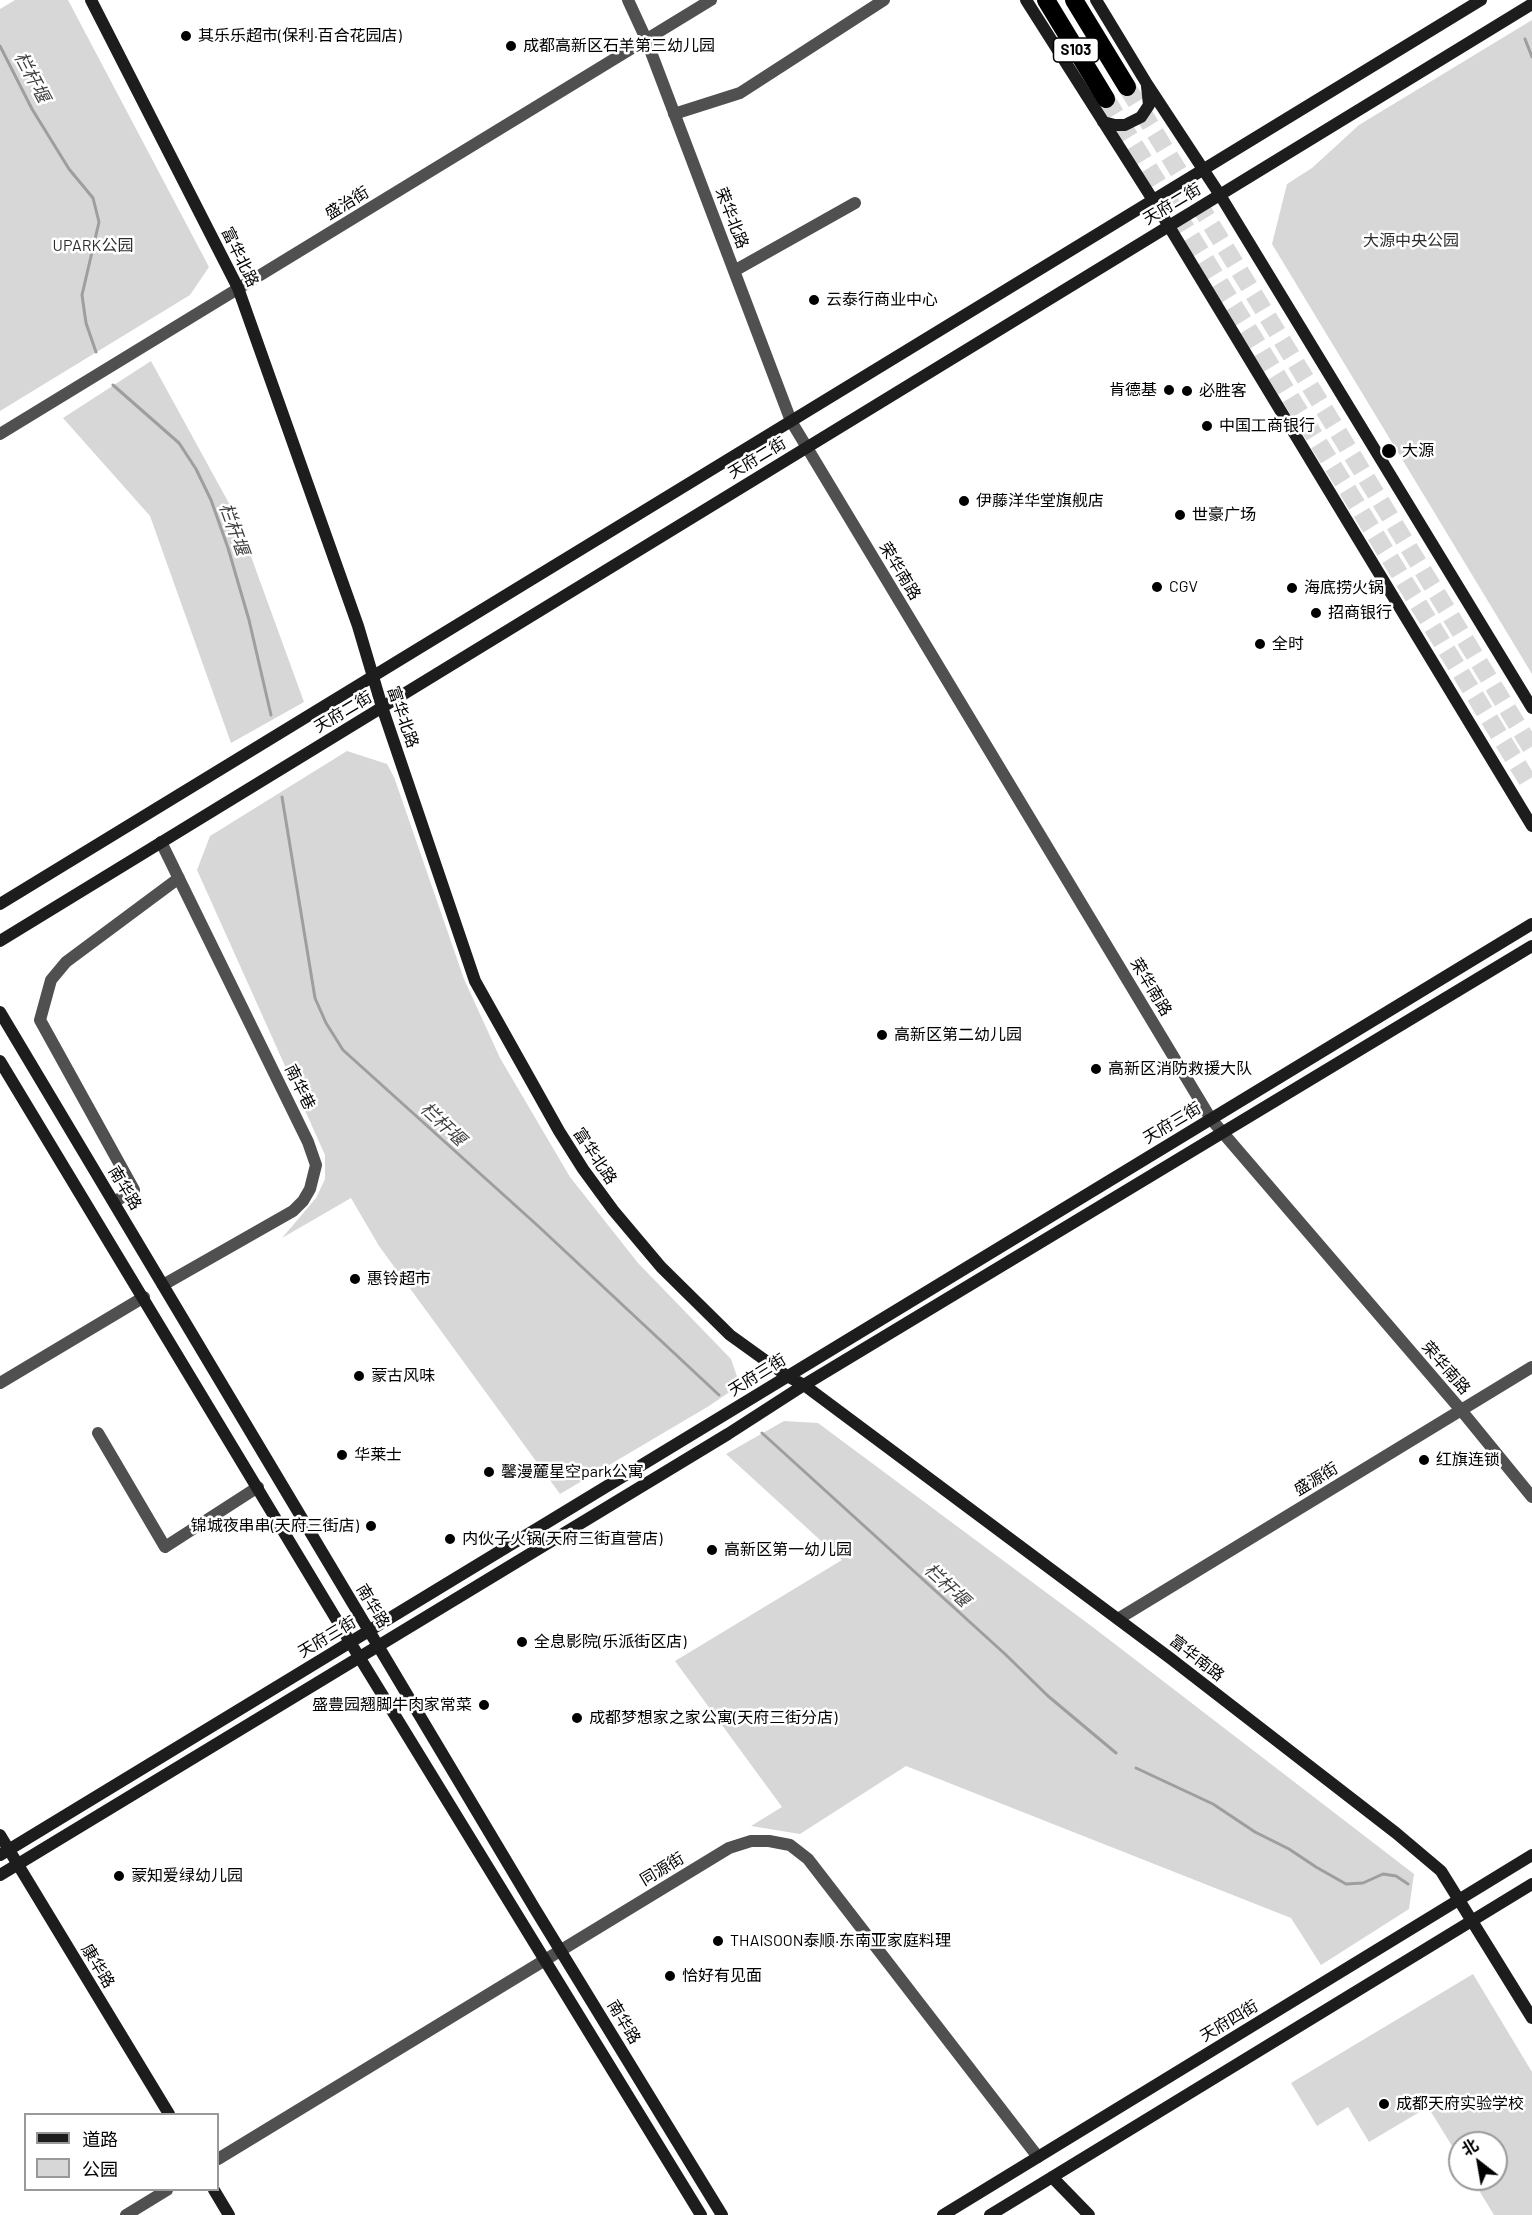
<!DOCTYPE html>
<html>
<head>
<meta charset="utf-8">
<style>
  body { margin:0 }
  #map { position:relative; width:1532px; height:2215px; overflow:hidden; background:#fff; font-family:Barlow,"Noto Sans SC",sans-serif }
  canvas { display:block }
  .legend { position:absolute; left:24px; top:2113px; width:195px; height:78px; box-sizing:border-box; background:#fff; border:2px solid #999; margin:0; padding:8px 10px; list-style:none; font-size:18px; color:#000 }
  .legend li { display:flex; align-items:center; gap:12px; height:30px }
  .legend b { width:30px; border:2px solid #999 }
  .north { position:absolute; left:1448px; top:2131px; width:60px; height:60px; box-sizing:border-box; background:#fff; border:2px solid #999; border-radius:50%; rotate:329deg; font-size:16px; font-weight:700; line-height:24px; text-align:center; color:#000 }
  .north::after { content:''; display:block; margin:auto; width:21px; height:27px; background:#000; clip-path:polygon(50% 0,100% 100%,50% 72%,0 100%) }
</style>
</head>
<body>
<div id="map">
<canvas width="1532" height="2215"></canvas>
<ul class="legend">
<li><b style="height:8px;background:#1d1d1d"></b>道路</li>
<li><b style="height:16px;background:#d7d7d7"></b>公园</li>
</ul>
<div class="north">北</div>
</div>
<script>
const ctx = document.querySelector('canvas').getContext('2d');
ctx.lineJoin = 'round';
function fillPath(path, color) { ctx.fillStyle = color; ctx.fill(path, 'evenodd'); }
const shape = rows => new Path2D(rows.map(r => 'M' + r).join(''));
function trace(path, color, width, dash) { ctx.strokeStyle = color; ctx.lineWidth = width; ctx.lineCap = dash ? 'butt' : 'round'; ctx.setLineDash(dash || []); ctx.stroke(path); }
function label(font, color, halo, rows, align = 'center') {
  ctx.font = font + ' Barlow,"Noto Sans SC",sans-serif'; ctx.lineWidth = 5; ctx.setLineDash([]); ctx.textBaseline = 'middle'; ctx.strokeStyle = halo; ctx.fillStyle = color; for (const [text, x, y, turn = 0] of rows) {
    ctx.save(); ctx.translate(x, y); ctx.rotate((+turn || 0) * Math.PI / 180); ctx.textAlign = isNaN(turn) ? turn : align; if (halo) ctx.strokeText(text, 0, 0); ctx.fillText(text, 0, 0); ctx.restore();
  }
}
fillPath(shape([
  [15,0,68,0,209,267,190,295,0,411,0,9],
  [1532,20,1532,674,1272,244,1287,184,1312,168,1359,125],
  [151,361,237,518,304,702,231,743,150,516,63,418],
  [347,751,387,764,394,777,464,979,500,1058,570,1177,638,1263,731,1359,740,1385,709,1406,560,1494,379,1246,351,1198,282,1238,316,1198,325,1179,325,1155,197,870,210,836],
  [784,1421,818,1423,1094,1628,1414,1874,1409,1909,1321,1965,1291,1918,906,1766,800,1834,751,1826,782,1807,675,1661,842,1560,726,1454],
  [1473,1974,1532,2072,1532,2215,1494,2215,1472,2179,1496,2179,1496,2143,1460,2143,1460,2159,1428,2107,1369,2142,1348,2107,1317,2126,1291,2083]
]), '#d7d7d7');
trace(shape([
  [1525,39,1532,57],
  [0,46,32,109,69,169,93,198,99,222,82,295,86,323,96,352],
  [113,385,179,443,196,469,211,500,228,548,249,620,271,715],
  [282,797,315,998,326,1023,343,1050,537,1225,719,1395],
  [762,1433,1005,1654,1048,1696,1116,1753],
  [1136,1768,1213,1804,1255,1832,1289,1849,1316,1867,1346,1884,1363,1883,1383,1874,1396,1876,1408,1884]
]), '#9e9e9e', 3);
trace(shape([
  [1127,87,1532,749],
  [1106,99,1532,788]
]), '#d9d9d9', 18, [18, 9]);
trace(shape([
  [628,0,646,39,791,421,1211,1119,1461,1410,1532,1497],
  [674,114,740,93,884,0],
  [734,271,855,203],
  [0,434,711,0],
  [161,842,308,1142,316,1165,310,1189,303,1201,293,1211,163,1285],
  [114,1202,134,1190,40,1020,51,980,66,962,179,878],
  [0,1383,144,1297],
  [98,1433,165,1547,258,1487],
  [1118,1619,1532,1367],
  [218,2159,729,1848,751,1841,769,1841,790,1845,808,1859,1038,2157],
  [126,2215,167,2190]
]), '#505050', 12);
trace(shape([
  [91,0,238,288,358,626,382,707,475,981,559,1131,583,1169,613,1210,661,1267,730,1335,787,1376,804,1385,1170,1658,1396,1833,1441,1871,1532,2018],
  [1026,0,1153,200,1532,826],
  [1096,0,1147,84,1220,195,1532,708],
  [1103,122,1115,125,1125,125,1141,117,1149,105,1147,86],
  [0,904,1481,0],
  [0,941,1532,4],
  [0,1012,535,1909,722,2215],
  [0,1061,350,1642,701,2215],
  [0,1835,169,2114],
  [0,1855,1532,924],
  [0,1875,728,1434,804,1385,1532,946],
  [1052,2177,1089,2215],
  [214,2190,229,2215],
  [943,2215,1532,1855],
  [990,2215,1532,1884]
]), '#1d1d1d', 12);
trace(shape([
  [1046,0,1106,99],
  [1074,0,1127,87]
]), '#000', 18);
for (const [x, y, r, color] of [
  [186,36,6,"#000"],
  [511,46,6,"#000"],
  [814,300,6,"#000"],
  [1169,390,6,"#000"],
  [1187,391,6,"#000"],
  [1207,426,6,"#000"],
  [1389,451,8,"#000"],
  [964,501,6,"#000"],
  [1180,515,6,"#000"],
  [1157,587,6,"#000"],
  [1292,588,6,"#000"],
  [1316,613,6,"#000"],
  [1260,644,6,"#000"],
  [882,1035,6,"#000"],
  [1096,1069,6,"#000"],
  [355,1279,6,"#000"],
  [359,1376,6,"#000"],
  [342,1455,6,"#000"],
  [1424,1460,6,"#000"],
  [489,1472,6,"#000"],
  [371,1526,6,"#000"],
  [450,1539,6,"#000"],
  [712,1550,6,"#000"],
  [522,1642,6,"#000"],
  [484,1705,6,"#000"],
  [577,1718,6,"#000"],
  [119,1876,6,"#000"],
  [718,1941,6,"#000"],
  [670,1976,6,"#000"],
  [1384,2104,6,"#000"]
]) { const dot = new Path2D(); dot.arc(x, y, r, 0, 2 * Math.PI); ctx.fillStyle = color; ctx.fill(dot); trace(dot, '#fff', 2); }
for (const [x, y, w] of [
  [1076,50,45]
]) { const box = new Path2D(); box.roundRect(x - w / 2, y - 12, w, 24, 4.5); ctx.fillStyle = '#fff'; ctx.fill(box); trace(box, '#000', 1.5); }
label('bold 15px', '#000', null, [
  ["S103",1076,50]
]);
label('16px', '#000', '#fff', [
  ["其乐乐超市(保利·百合花园店)",198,36],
  ["成都高新区石羊第三幼儿园",523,46],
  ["云泰行商业中心",826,300],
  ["肯德基",1157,390,"right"],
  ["必胜客",1199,391],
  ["中国工商银行",1219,426],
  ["大源",1402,451],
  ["伊藤洋华堂旗舰店",976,501],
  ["世豪广场",1192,515],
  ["CGV",1169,587],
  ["海底捞火锅",1304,588],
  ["招商银行",1328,613],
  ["全时",1272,644],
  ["高新区第二幼儿园",894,1035],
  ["高新区消防救援大队",1108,1069],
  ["惠铃超市",367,1279],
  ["蒙古风味",371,1376],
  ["华莱士",354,1455],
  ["红旗连锁",1436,1460],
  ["馨漫麓星空park公寓",501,1472],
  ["锦城夜串串(天府三街店)",359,1526,"right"],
  ["内伙子火锅(天府三街直营店)",462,1539],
  ["高新区第一幼儿园",724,1550],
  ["全息影院(乐派街区店)",534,1642],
  ["盛豊园翘脚牛肉家常菜",472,1705,"right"],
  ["成都梦想家之家公寓(天府三街分店)",589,1718],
  ["蒙知爱绿幼儿园",131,1876],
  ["THAISOON泰顺·东南亚家庭料理",730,1941],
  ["恰好有见面",682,1976],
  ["成都天府实验学校",1396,2104]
], 'left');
label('16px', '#000', '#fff', [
  ["盛治街",347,203,-31],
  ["天府二街",1172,204,-31],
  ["荣华北路",732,218,69],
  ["富华北路",240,257,64],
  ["天府二街",757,458,-31],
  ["荣华南路",900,571,59],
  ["天府二街",343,712,-31],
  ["富华北路",403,717,71],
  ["荣华南路",1151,987,59],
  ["南华巷",300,1087,64],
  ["天府三街",1172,1123,-31],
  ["富华北路",595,1156,56],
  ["南华路",125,1188,59],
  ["荣华南路",1446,1368,49],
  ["天府三街",757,1375,-32],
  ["盛源街",1316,1479,-31],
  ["南华路",373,1606,59],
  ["天府三街",327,1637,-31],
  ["富华南路",1197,1658,38],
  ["同源街",662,1869,-31],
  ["康华路",98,1966,59],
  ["天府四街",1229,2021,-31],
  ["南华路",624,2022,59]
]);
label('16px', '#2e2e2e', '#fff', [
  ["大源中央公园",1411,241],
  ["UPARK公园",93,246]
]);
label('italic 18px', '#3f3f3f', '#fff', [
  ["栏杆堰",32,77,62],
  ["栏杆堰",234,529,70],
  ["栏杆堰",443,1124,43],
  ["栏杆堰",947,1585,43]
]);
</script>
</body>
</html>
